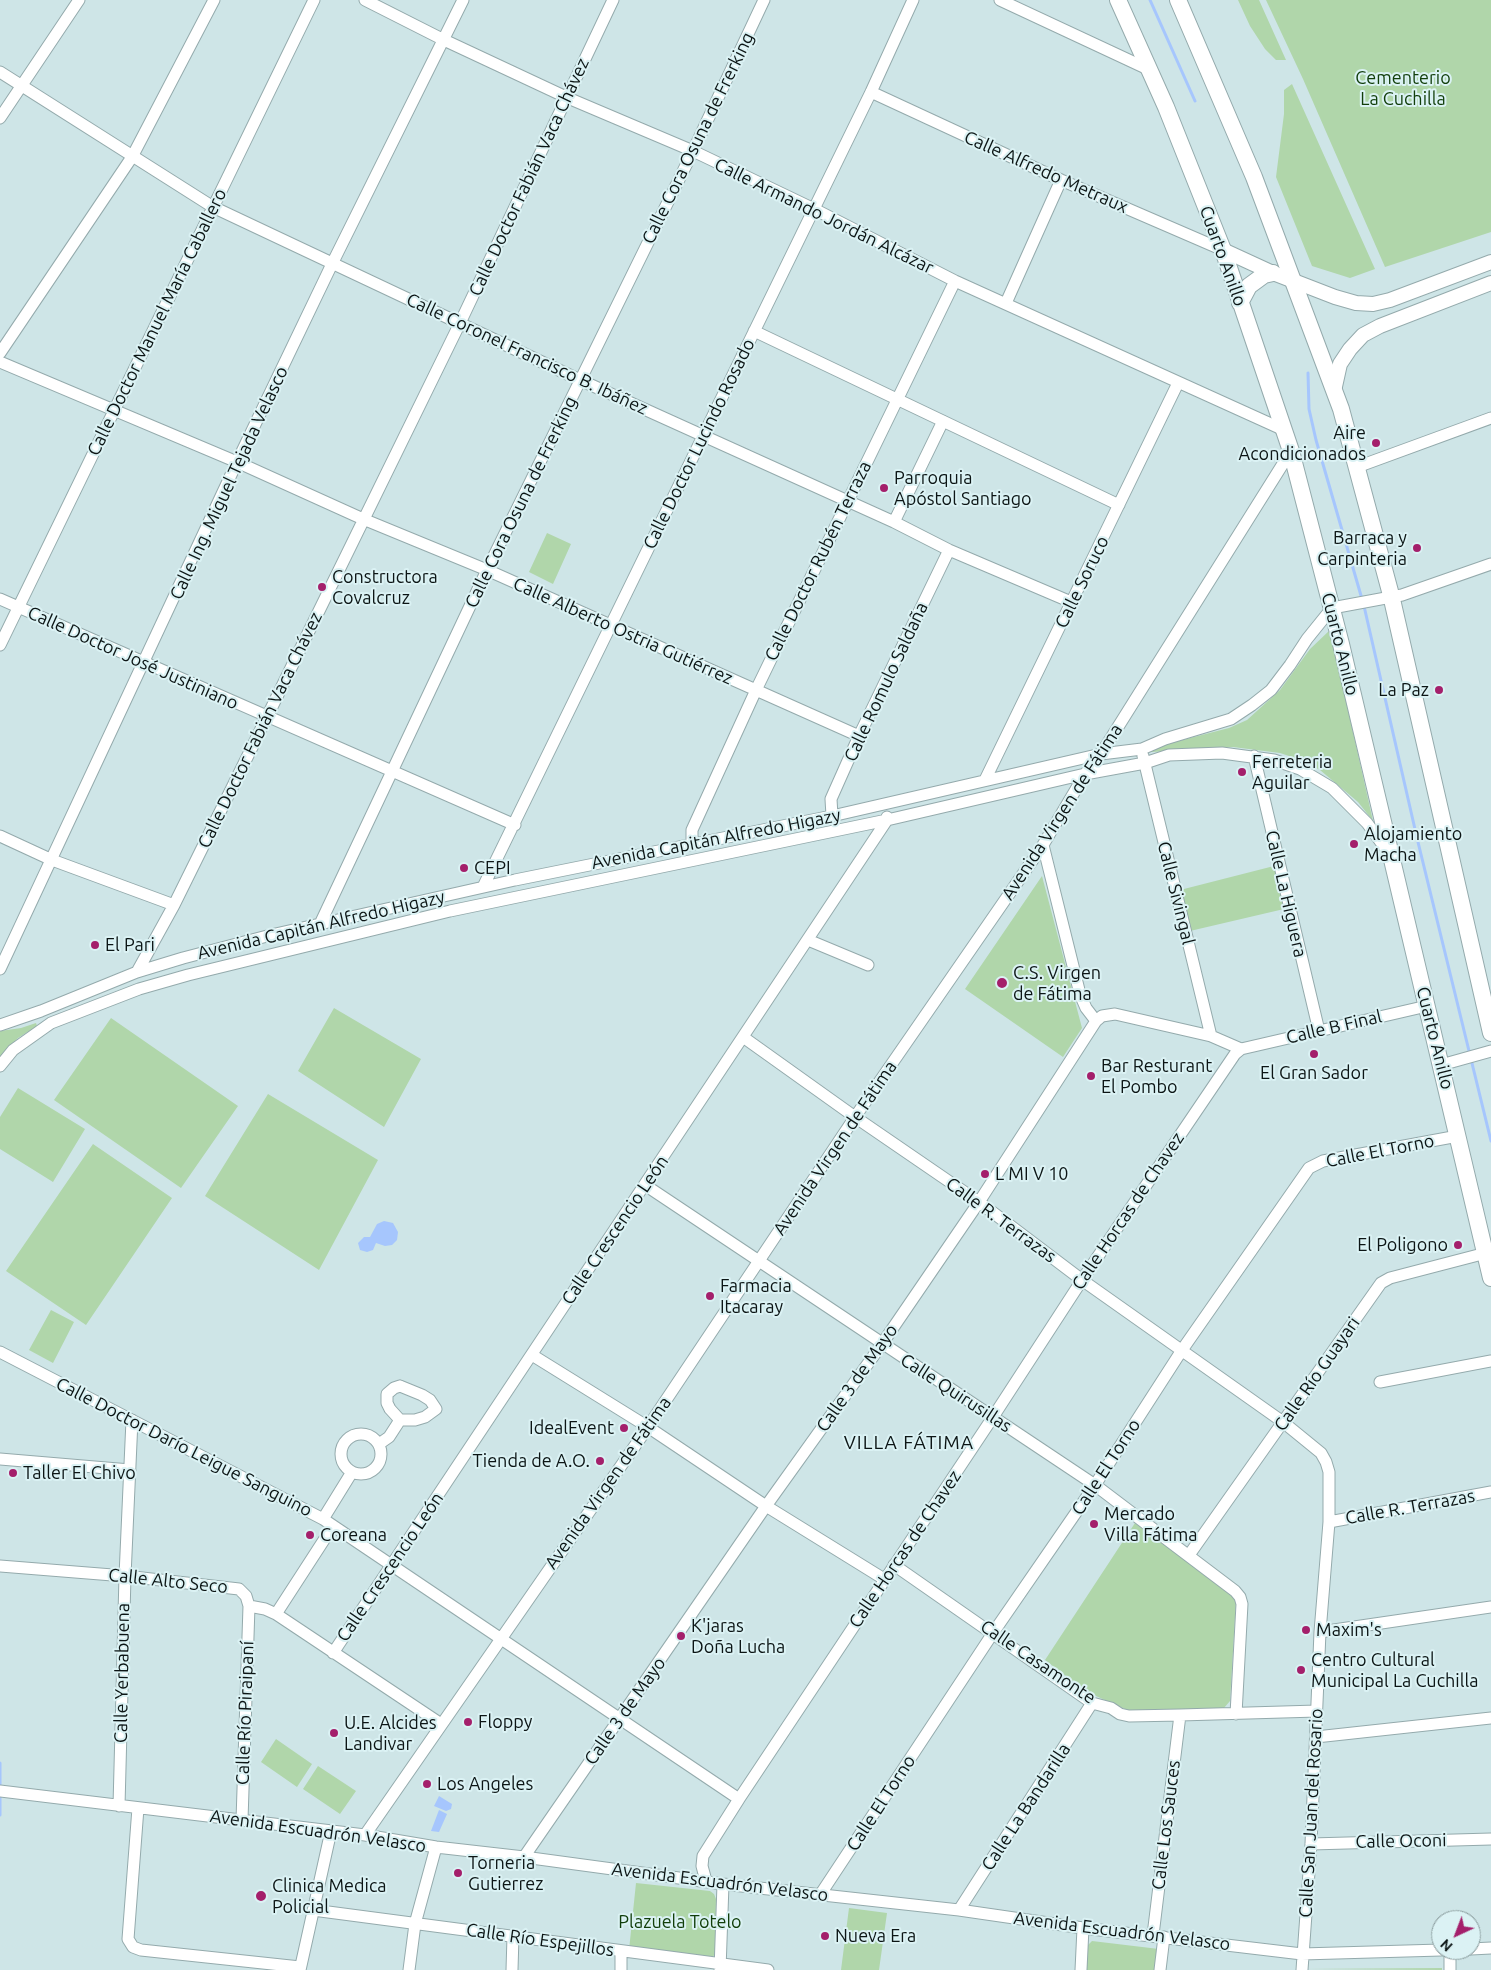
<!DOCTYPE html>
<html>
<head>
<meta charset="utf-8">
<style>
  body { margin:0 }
  #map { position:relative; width:1491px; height:1970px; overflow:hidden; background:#cee5e7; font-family:Ubuntu,sans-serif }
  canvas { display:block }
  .north { position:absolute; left:1431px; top:1910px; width:50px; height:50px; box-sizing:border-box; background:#dbf2f4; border:1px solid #889a9b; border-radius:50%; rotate:223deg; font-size:14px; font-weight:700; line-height:20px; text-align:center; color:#0c1515 }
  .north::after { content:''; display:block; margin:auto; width:18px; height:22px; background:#a41f6b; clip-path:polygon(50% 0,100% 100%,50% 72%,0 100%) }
</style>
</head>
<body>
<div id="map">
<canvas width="1491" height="1970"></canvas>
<div class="north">N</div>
</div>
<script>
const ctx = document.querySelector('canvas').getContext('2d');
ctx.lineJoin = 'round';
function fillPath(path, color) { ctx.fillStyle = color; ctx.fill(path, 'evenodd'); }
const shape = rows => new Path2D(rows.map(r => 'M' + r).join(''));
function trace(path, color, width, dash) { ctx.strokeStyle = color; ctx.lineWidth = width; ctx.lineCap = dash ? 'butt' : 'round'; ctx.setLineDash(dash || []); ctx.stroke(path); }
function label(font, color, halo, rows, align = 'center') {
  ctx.font = font + ' Ubuntu,sans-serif'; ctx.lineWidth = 4; ctx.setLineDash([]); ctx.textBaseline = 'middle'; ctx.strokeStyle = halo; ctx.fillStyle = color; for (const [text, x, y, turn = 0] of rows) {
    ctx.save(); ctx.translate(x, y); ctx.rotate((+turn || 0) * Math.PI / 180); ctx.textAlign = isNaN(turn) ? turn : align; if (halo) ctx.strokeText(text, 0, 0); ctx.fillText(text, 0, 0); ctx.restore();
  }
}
fillPath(shape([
  [1238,0,1259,0,1286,60,1276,60,1265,49,1250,26],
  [1266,0,1491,0,1491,232,1385,267,1303,79],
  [1292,84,1375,269,1350,278,1312,266,1276,177,1284,114,1284,90],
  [547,533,571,544,553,584,529,572],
  [1330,630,1373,821,1358,802,1320,770,1301,760,1280,753,1233,747,1152,752,1143,750,1229,728,1247,720,1280,690,1310,649],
  [1274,866,1284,909,1190,931,1180,890],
  [1042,876,1082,1028,1063,1057,965,989],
  [334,1008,421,1059,384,1127,298,1071],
  [111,1018,238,1106,181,1188,54,1100],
  [36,1023,37,1026,18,1038,0,1057,0,1031,21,1028],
  [18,1088,85,1129,53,1182,0,1149,0,1117],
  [268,1094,378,1160,319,1270,205,1196],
  [93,1144,172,1198,86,1325,6,1271],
  [51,1310,74,1322,53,1363,29,1350],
  [1135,1523,1233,1595,1236,1601,1230,1701,1224,1708,1132,1711,1125,1709,1087,1692,1045,1660],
  [276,1739,312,1764,297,1787,261,1762],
  [318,1766,356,1791,340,1814,303,1789],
  [636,1883,710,1891,714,1894,716,1899,715,1954,712,1958,629,1950],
  [849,1908,887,1913,879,1970,841,1970],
  [1092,1941,1159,1949,1157,1970,1086,1970,1087,1946],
  [1442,1968,1442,1970,1306,1969]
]), '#b0d6aa');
fillPath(shape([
  [384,1221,393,1223,398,1232,397,1240,392,1245,385,1246,376,1243,373,1250,367,1252,360,1250,358,1243,364,1237,370,1237,377,1224],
  [439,1796,452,1804,451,1809,446,1811,434,1806],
  [439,1810,447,1814,439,1832,431,1831]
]), '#a6c6fd');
trace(shape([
  [1150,0,1195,101],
  [1308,373,1309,409,1316,440,1364,606,1417,838,1491,1141],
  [0,1763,0,1815]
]), '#a6c6fd', 3);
const minor = shape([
  [365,0,444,40,568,98,693,151,814,209,955,281,1284,430],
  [1000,0,1150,70],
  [0,72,213,207,580,380,894,522,949,550,1071,602],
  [871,92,1061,180,1223,250],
  [0,118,79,0],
  [1006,303,1061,180],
  [754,331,1119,505],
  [0,353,132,157,214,0],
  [0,362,237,462,363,519,487,570,859,736],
  [1357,467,1491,418],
  [894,522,943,421],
  [0,599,515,825],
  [0,645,314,0],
  [1143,756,1211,1036],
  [1254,756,1319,1031],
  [985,780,1178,383],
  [832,816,831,799,859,736,949,550],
  [0,836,52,860,174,905],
  [692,845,692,830,756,690,955,281],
  [1043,845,1080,994,1086,1008,1096,1021],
  [483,887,871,92,913,0],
  [320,924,487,570,693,151,764,0],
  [808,940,868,965],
  [0,969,237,462,332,264,463,0],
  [137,972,174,905,267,717,460,323,613,0],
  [0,1025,41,1011,137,972,183,958,271,935,515,880,832,816,1101,754,1142,749,1165,739,1231,719,1252,705,1271,690,1290,665,1307,639,1332,608,1402,595,1491,564],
  [743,1037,855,1117,979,1202,1082,1280,1283,1422,1321,1453,1326,1462,1329,1472,1329,1522,1320,1632,1311,1844,1302,1970],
  [1441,1065,1491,1051],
  [0,1066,13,1050,51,1023,139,989,188,975,450,911,887,820,1085,774,1145,763,1169,755,1222,753,1274,760,1300,769,1332,788,1367,823,1388,852],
  [645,1185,1095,1485,1235,1591,1240,1597,1242,1604,1236,1714],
  [0,1352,323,1519,739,1799],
  [532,1355,648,1427,766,1506,884,1579],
  [1380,1382,1491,1361],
  [400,1386,422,1395,430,1400,436,1409,425,1417,415,1420,400,1420,390,1409,387,1403,387,1394,394,1388,400,1386],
  '341 1454a20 20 0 1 1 40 0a20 20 0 1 1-40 0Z',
  [379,1444,389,1437,400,1420],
  [0,1459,130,1470],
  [323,1519,352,1472],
  [1329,1522,1491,1492],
  [1189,1555,1381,1283,1390,1278,1486,1253],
  [894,1565,1092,1703,1111,1708,1120,1714,1129,1716,1180,1715,1317,1711],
  [0,1566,125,1576,239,1589,246,1596,249,1606,265,1609,276,1614,441,1724],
  [276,1614,333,1526],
  [1320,1632,1491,1607],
  [333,1653,887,820,887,817],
  [1316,1737,1491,1718],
  [0,1791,365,1835,436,1847,524,1857,723,1884,959,1910,1083,1928,1302,1954,1441,1950],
  [119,1806,125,1576,132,1420],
  [138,1808,128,1939,133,1947,141,1950,300,1967],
  [242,1820,249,1606],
  [365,1835,648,1427,855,1117,1043,845,1085,774,1101,754,1291,451],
  [1311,1844,1491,1839],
  [524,1857,766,1506,882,1344,979,1202,1096,1021,1102,1016,1115,1014,1211,1036,1241,1049],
  [706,1881,702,1866,703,1856,739,1799,993,1417,1082,1280,1235,1054,1241,1049,1427,1006],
  [820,1895,993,1633,1095,1485,1182,1350,1309,1168,1323,1161,1458,1136],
  [313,1910,768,1970],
  [959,1910,1092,1703],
  [1153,1935,1180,1715],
  [1471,1949,1491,1948],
  [300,1970,331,1831],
  [409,1970,415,1924,436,1847],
  [512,1970,513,1936],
  [621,1970,621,1951],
  [720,1970,723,1884],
  [1081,1970,1083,1928],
  [1160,1970,1164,1937],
  [1450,1970,1450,1950]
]);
const major = shape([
  [1223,250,1273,273,1335,297,1356,303,1373,304,1390,300,1491,262],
  [1334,391,1340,364,1350,349,1363,335,1380,326,1491,283]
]);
const highway = shape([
  [1118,0,1166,107,1223,250,1291,451,1341,644,1491,1278],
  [1178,0,1254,177,1341,409,1391,595,1491,1033],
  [1240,303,1249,286,1264,275,1273,273]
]);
trace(minor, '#94aaac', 13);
trace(major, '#94aaac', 16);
trace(highway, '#94aaac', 18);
trace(minor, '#fff', 11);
trace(major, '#fff', 14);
trace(highway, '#fff', 16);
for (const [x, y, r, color] of [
  [1376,443,5,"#a41f6b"],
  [884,488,5,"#a41f6b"],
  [1417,548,5,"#a41f6b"],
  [322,587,5,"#a41f6b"],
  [1439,690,5,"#a41f6b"],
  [1242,772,5,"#a41f6b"],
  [1354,844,5,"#a41f6b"],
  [464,868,5,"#a41f6b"],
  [95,945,5,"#a41f6b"],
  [1002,983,6,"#a41f6b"],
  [1314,1054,5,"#a41f6b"],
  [1091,1076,5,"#a41f6b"],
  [985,1174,5,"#a41f6b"],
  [1458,1245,5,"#a41f6b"],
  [710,1296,5,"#a41f6b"],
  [624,1428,5,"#a41f6b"],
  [600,1461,5,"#a41f6b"],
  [13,1473,5,"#a41f6b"],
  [1094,1524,5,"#a41f6b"],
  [310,1535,5,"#a41f6b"],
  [1306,1630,5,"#a41f6b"],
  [681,1636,5,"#a41f6b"],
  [1301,1670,5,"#a41f6b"],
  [468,1722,5,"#a41f6b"],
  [334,1733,5,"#a41f6b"],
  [427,1784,5,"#a41f6b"],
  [458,1873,5,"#a41f6b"],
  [261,1896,6,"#a41f6b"],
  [825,1936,5,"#a41f6b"]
]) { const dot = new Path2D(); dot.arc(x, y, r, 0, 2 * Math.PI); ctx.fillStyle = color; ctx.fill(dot); trace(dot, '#dbf2f4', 2); }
label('18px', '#113e0a', '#dbf2f4', [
  ["Cementerio",1403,78],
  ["La Cuchilla",1403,99],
  ["Plazuela Totelo",680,1922]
]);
label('18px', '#0c1515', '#dbf2f4', [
  ["Calle Cora Osuna de Frerking",698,138,-64],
  ["Calle Alfredo Metraux",1046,172,24],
  ["Calle Doctor Fabián Vaca Chávez",529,177,-65],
  ["Calle Armando Jordán Alcázar",824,216,26],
  ["Cuarto Anillo",1223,256,70],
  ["Calle Doctor Manuel María Caballero",157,322,-64],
  ["Calle Coronel Francisco B. Ibáñez",527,354,25],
  ["Calle Doctor Lucindo Rosado",699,444,-64],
  ["Calle Ing. Miguel Tejada Velasco",229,483,-65],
  ["Calle Cora Osuna de Frerking",521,502,-64],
  ["Calle Doctor Rubén Terraza",818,561,-64],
  ["Calle Soruco",1082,582,-64],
  ["Calle Alberto Ostria Gutiérrez",623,631,24],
  ["Cuarto Anillo",1340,644,76],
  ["Calle Doctor José Justiniano",133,658,24],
  ["Calle Romulo Saldaña",886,682,-65],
  ["Calle Doctor Fabián Vaca Chávez",260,730,-64],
  ["Avenida Virgen de Fátima",1062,812,-57],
  ["Avenida Capitán Alfredo Higazy",716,839,-11],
  ["Calle Sivingal",1176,893,76],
  ["Calle La Higuera",1286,894,77],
  ["Avenida Capitán Alfredo Higazy",321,925,-13],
  ["Calle B Final",1334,1027,-13],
  ["Cuarto Anillo",1435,1038,76],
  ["Avenida Virgen de Fátima",835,1148,-56],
  ["Calle El Torno",1380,1151,-11],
  ["Calle Horcas de Chavez",1128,1211,-56],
  ["Calle R. Terrazas",1001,1220,36],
  ["Calle Crescencio León",615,1230,-56],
  ["Calle Río Guayari",1317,1374,-55],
  ["Calle 3 de Mayo",857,1378,-55],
  ["Calle Quirusillas",956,1393,33],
  ["Calle Doctor Darío Leigue Sanguino",184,1447,27],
  ["Calle El Torno",1106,1467,-57],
  ["Avenida Virgen de Fátima",608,1483,-55],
  ["Calle R. Terrazas",1410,1507,-10],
  ["Calle Horcas de Chavez",905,1549,-56],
  ["Calle Crescencio León",390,1567,-56],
  ["Calle Alto Seco",168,1581,6],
  ["Calle Casamonte",1038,1662,34],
  ["Calle Yerbabuena",122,1673,-89],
  ["Calle 3 de Mayo",625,1711,-55],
  ["Calle Río Piraipaní",245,1713,-88],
  ["Calle El Torno",881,1803,-57],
  ["Calle La Bandarilla",1026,1807,-57],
  ["Calle San Juan del Rosario",1311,1813,-87],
  ["Calle Los Sauces",1166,1825,-83],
  ["Avenida Escuadrón Velasco",318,1831,8],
  ["Calle Oconi",1401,1841,-1],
  ["Avenida Escuadrón Velasco",720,1882,7],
  ["Avenida Escuadrón Velasco",1122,1931,7],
  ["Calle Río Espejillos",540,1940,8]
]);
label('18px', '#0c1515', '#dbf2f4', [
  ["Aire",1366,433,"right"],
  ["Acondicionados",1366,454,"right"],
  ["Parroquia",894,478],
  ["Apóstol Santiago",894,499],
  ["Barraca y",1407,538,"right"],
  ["Carpinteria",1407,559,"right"],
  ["Constructora",332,577],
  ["Covalcruz",332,598],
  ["La Paz",1429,690,"right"],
  ["Ferreteria",1252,762],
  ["Aguilar",1252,783],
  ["Alojamiento",1364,834],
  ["Macha",1364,855],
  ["CEPI",474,868],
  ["El Pari",105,945],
  ["C.S. Virgen",1013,973],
  ["de Fátima",1013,994],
  ["Bar Resturant",1101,1066],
  ["El Pombo",1101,1087],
  ["El Gran Sador",1314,1073,"center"],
  ["L MI V 10",995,1174],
  ["El Poligono",1448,1245,"right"],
  ["Farmacia",720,1286],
  ["Itacaray",720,1307],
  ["IdealEvent",614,1428,"right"],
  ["Tienda de A.O.",590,1461,"right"],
  ["Taller El Chivo",23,1473],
  ["Mercado",1104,1514],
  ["Villa Fátima",1104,1535],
  ["Coreana",320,1535],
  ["K'jaras",691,1626],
  ["Doña Lucha",691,1647],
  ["Maxim's",1316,1630],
  ["Centro Cultural",1311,1660],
  ["Municipal La Cuchilla",1311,1681],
  ["Floppy",478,1722],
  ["U.E. Alcides",344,1723],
  ["Landivar",344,1744],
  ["Los Angeles",437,1784],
  ["Torneria",468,1863],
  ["Gutierrez",468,1884],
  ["Clinica Medica",272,1886],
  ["Policial",272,1907],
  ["Nueva Era",835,1936]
], 'left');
ctx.letterSpacing = '1px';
label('19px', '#0c1515', '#dbf2f4', [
  ["VILLA FÁTIMA",909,1443]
]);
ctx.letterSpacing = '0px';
</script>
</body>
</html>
